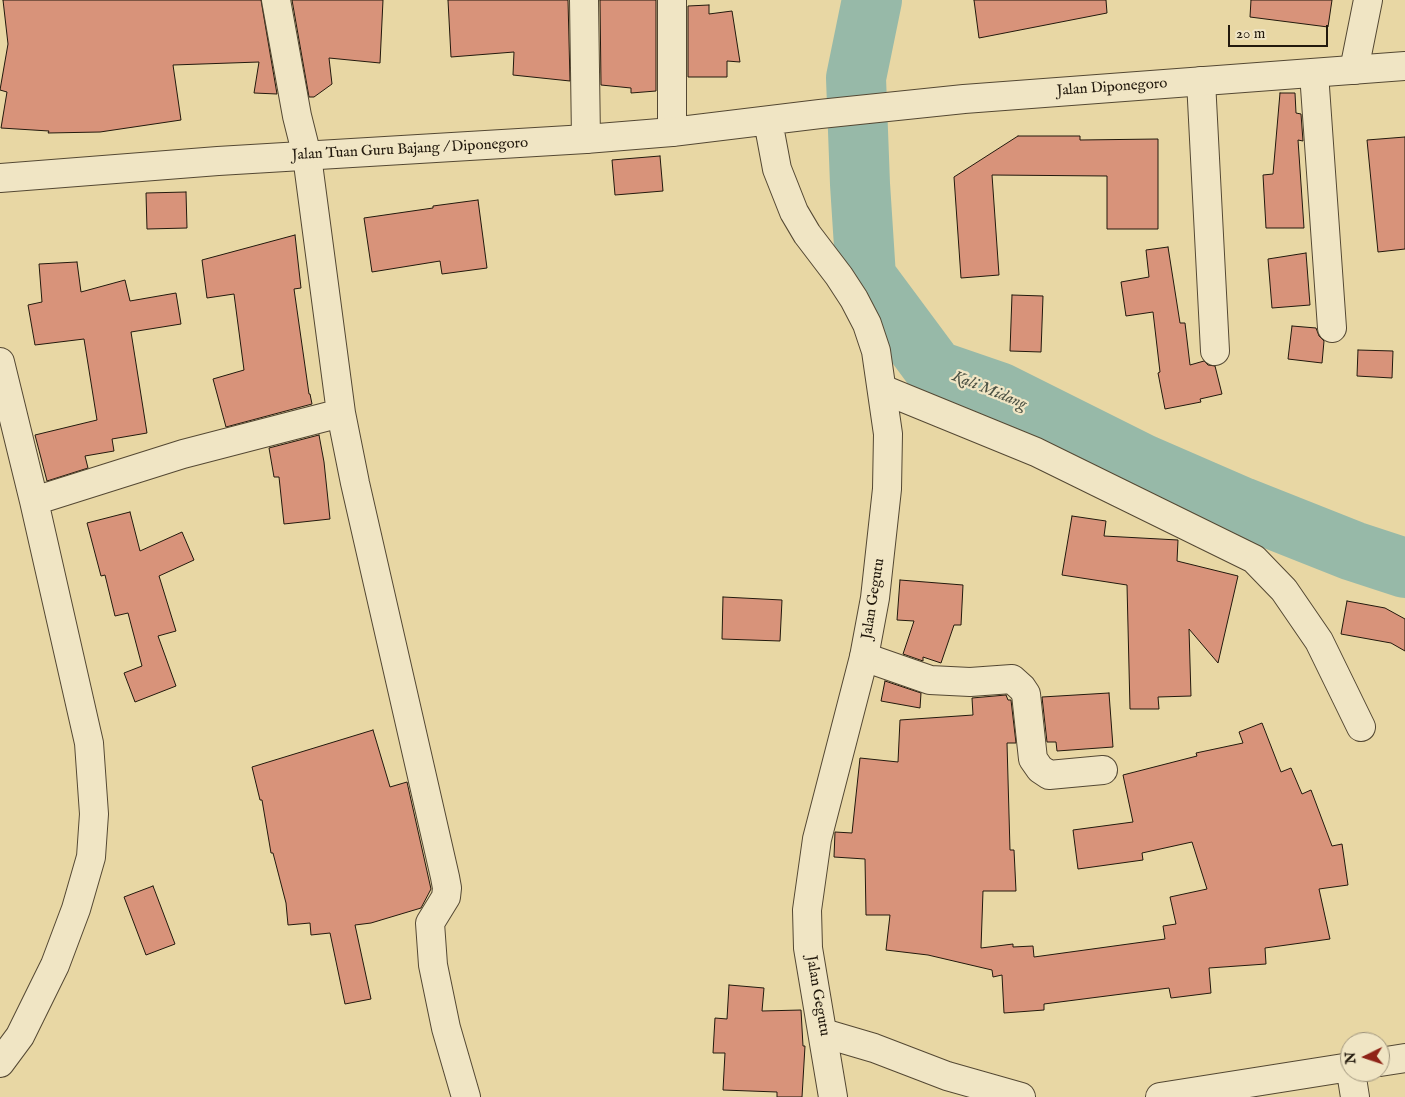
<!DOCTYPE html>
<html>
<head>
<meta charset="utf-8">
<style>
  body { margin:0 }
  #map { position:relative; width:1405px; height:1097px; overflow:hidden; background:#e8d7a4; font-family:"IM FELL English",serif }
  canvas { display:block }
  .north { position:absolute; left:1340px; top:1032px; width:50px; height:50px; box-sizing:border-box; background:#f0e5c4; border:1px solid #9e937b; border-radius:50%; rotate:266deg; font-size:14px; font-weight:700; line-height:20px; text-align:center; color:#22190d }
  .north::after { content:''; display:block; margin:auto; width:18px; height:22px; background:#8f2418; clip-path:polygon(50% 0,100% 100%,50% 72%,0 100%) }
  .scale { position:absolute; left:1228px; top:25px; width:100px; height:22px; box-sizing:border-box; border:2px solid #22190d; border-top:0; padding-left:6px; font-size:15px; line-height:18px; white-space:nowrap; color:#22190d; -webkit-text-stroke:4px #f0e5c4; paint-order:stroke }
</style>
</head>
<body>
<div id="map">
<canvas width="1405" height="1097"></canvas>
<div class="north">N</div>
<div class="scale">20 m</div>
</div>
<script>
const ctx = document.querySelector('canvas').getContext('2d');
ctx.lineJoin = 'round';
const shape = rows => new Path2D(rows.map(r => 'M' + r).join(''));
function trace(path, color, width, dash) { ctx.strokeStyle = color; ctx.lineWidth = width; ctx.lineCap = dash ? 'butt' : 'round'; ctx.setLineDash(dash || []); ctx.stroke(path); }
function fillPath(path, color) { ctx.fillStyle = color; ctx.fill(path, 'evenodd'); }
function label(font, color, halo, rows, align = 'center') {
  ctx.font = font + ' "IM FELL English",serif'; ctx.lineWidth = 4.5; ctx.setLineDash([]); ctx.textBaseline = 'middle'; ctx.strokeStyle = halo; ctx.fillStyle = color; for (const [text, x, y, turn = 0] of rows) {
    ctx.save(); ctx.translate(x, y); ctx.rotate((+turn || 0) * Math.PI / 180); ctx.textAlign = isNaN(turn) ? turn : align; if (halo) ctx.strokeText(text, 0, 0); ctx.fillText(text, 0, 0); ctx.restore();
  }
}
trace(shape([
  [872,0,856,78,860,184,866,277,935,370,999,392,1143,464,1242,507,1353,551,1405,568]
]), '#97b9a8', 60);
const building = shape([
  [3,0,261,0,277,94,254,93,259,62,173,65,181,120,100,132,48,133,49,131,1,128,7,92,0,90,8,44,3,0],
  [292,0,383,0,380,63,329,58,332,84,314,97,309,97,292,0],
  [448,0,568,0,570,81,513,75,514,52,451,57,448,0],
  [600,0,656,0,656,91,631,93,631,88,601,85,600,0],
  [974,0,1106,0,1107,13,979,38,974,0],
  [1251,0,1332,0,1328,27,1250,17,1251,0],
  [709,5,709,14,732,11,740,62,727,61,727,77,688,77,688,6,709,5],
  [1280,93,1295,93,1296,113,1301,114,1303,141,1298,140,1304,228,1266,228,1263,175,1273,174,1280,93],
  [1018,136,1080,136,1080,140,1158,139,1158,229,1107,229,1107,176,992,175,999,275,961,278,954,177,1018,136],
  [1405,137,1405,249,1378,252,1367,140,1405,137],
  [660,156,663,191,615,195,612,160,660,156],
  [186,192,187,228,147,229,146,193,186,192],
  [478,200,487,268,442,274,440,261,372,272,364,218,433,208,433,206,478,200],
  [295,235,301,288,294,289,309,394,310,394,312,404,226,427,213,379,244,370,234,294,207,298,202,260,295,235],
  [1168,247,1180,323,1185,323,1190,365,1204,361,1208,365,1215,366,1222,394,1200,399,1201,402,1165,409,1158,373,1160,372,1153,312,1126,316,1121,282,1149,277,1146,250,1168,247],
  [1306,253,1310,305,1272,308,1268,259,1306,253],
  [77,262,81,292,125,280,130,301,176,293,181,324,131,332,147,433,112,439,114,451,85,456,88,468,47,481,35,435,97,420,84,339,35,345,28,305,42,302,39,264,77,262],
  [1012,295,1043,296,1041,352,1010,351,1012,295],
  [1292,326,1316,328,1319,336,1324,341,1322,363,1288,359,1292,326],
  [1358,350,1393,351,1392,378,1357,376,1358,350],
  [319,435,324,462,330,519,284,524,279,477,274,477,269,448,319,435],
  [130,512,140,551,182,532,194,560,159,576,176,631,158,636,176,686,135,702,124,673,142,666,128,613,115,616,105,575,101,576,87,523,130,512],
  [1072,516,1106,521,1104,536,1178,540,1177,561,1238,576,1218,663,1189,629,1191,696,1158,697,1159,709,1130,709,1127,585,1062,575,1072,516],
  [900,580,963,585,961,625,954,625,941,663,923,657,923,661,903,654,914,621,897,620,900,580],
  [723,597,782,600,780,641,722,639,723,597],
  [1347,601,1385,608,1405,619,1405,651,1391,643,1341,634,1347,601],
  [885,681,921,693,920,708,881,701,885,681],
  [1109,693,1113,747,1057,751,1056,742,1047,742,1042,697,1109,693],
  [1006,695,1008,700,1011,700,1016,743,1007,743,1010,850,1014,850,1016,891,983,891,981,948,1013,944,1013,947,1033,946,1034,957,1165,939,1163,926,1176,924,1170,897,1207,889,1192,842,1142,853,1143,860,1078,869,1073,830,1133,822,1123,775,1197,756,1196,753,1243,743,1239,732,1262,723,1281,772,1291,768,1302,794,1311,790,1332,846,1342,844,1348,885,1319,889,1330,939,1265,948,1266,964,1209,968,1211,993,1171,998,1169,988,1044,1004,1044,1010,1004,1013,1002,975,993,977,992,970,928,955,886,950,890,915,866,915,865,859,834,857,835,832,852,833,860,758,898,762,900,720,973,715,972,698,1006,695],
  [373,730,390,787,407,782,431,889,421,908,371,923,355,925,371,999,345,1004,330,933,311,935,310,923,288,925,286,903,273,853,271,853,262,800,260,800,252,767,373,730],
  [153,886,175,944,146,955,124,897,153,886],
  [729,985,764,988,762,1011,801,1010,803,1046,805,1046,802,1097,777,1097,777,1092,723,1090,725,1053,713,1053,715,1018,727,1019,729,985]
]);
fillPath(building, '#d8937a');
trace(building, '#22190d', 1);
const minor = shape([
  [276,0,297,116,307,156,341,413,355,483,445,877,447,888,446,897,430,923,433,965,446,1028,466,1097],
  [584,0,586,139],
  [1354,70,1368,0],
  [1314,73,1332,328],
  [1201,81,1215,351],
  [672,132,672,0],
  [0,362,34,501,89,743,94,814,91,857,76,909,55,965,20,1036,0,1063],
  [882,389,1036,452,1254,559,1284,590,1319,641,1361,727],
  [34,501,183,454,341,413],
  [864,657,930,680,970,682,1012,679,1022,688,1026,694,1033,759,1040,769,1049,775,1103,770],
  [823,1033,874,1048,947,1076,1021,1097],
  [1380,1062,1405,1058],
  [1351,1072,1355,1097],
  [1160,1097,1350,1067]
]);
const tertiary = shape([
  [768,121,777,169,794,212,807,234,839,276,854,299,867,324,876,351,888,434,887,489,875,598,864,657,817,839,807,910,808,948,833,1097],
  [0,178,218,161,586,139,672,132,820,114,964,99,1405,66]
]);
trace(minor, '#544833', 30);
trace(tertiary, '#544833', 30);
trace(minor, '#f0e5c4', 28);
trace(tertiary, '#f0e5c4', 28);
label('15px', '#22190d', '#f0e5c4', [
  ["Jalan Diponegoro",1112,88,-4],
  ["Jalan Tuan Guru Bajang / Diponegoro",410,150,-3],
  ["Jalan Gegutu",874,599,-81],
  ["Jalan Gegutu",817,996,80]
]);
label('italic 16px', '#4b5143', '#f0e5c4', [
  ["Kali Midang",989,391,22]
]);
</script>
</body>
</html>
